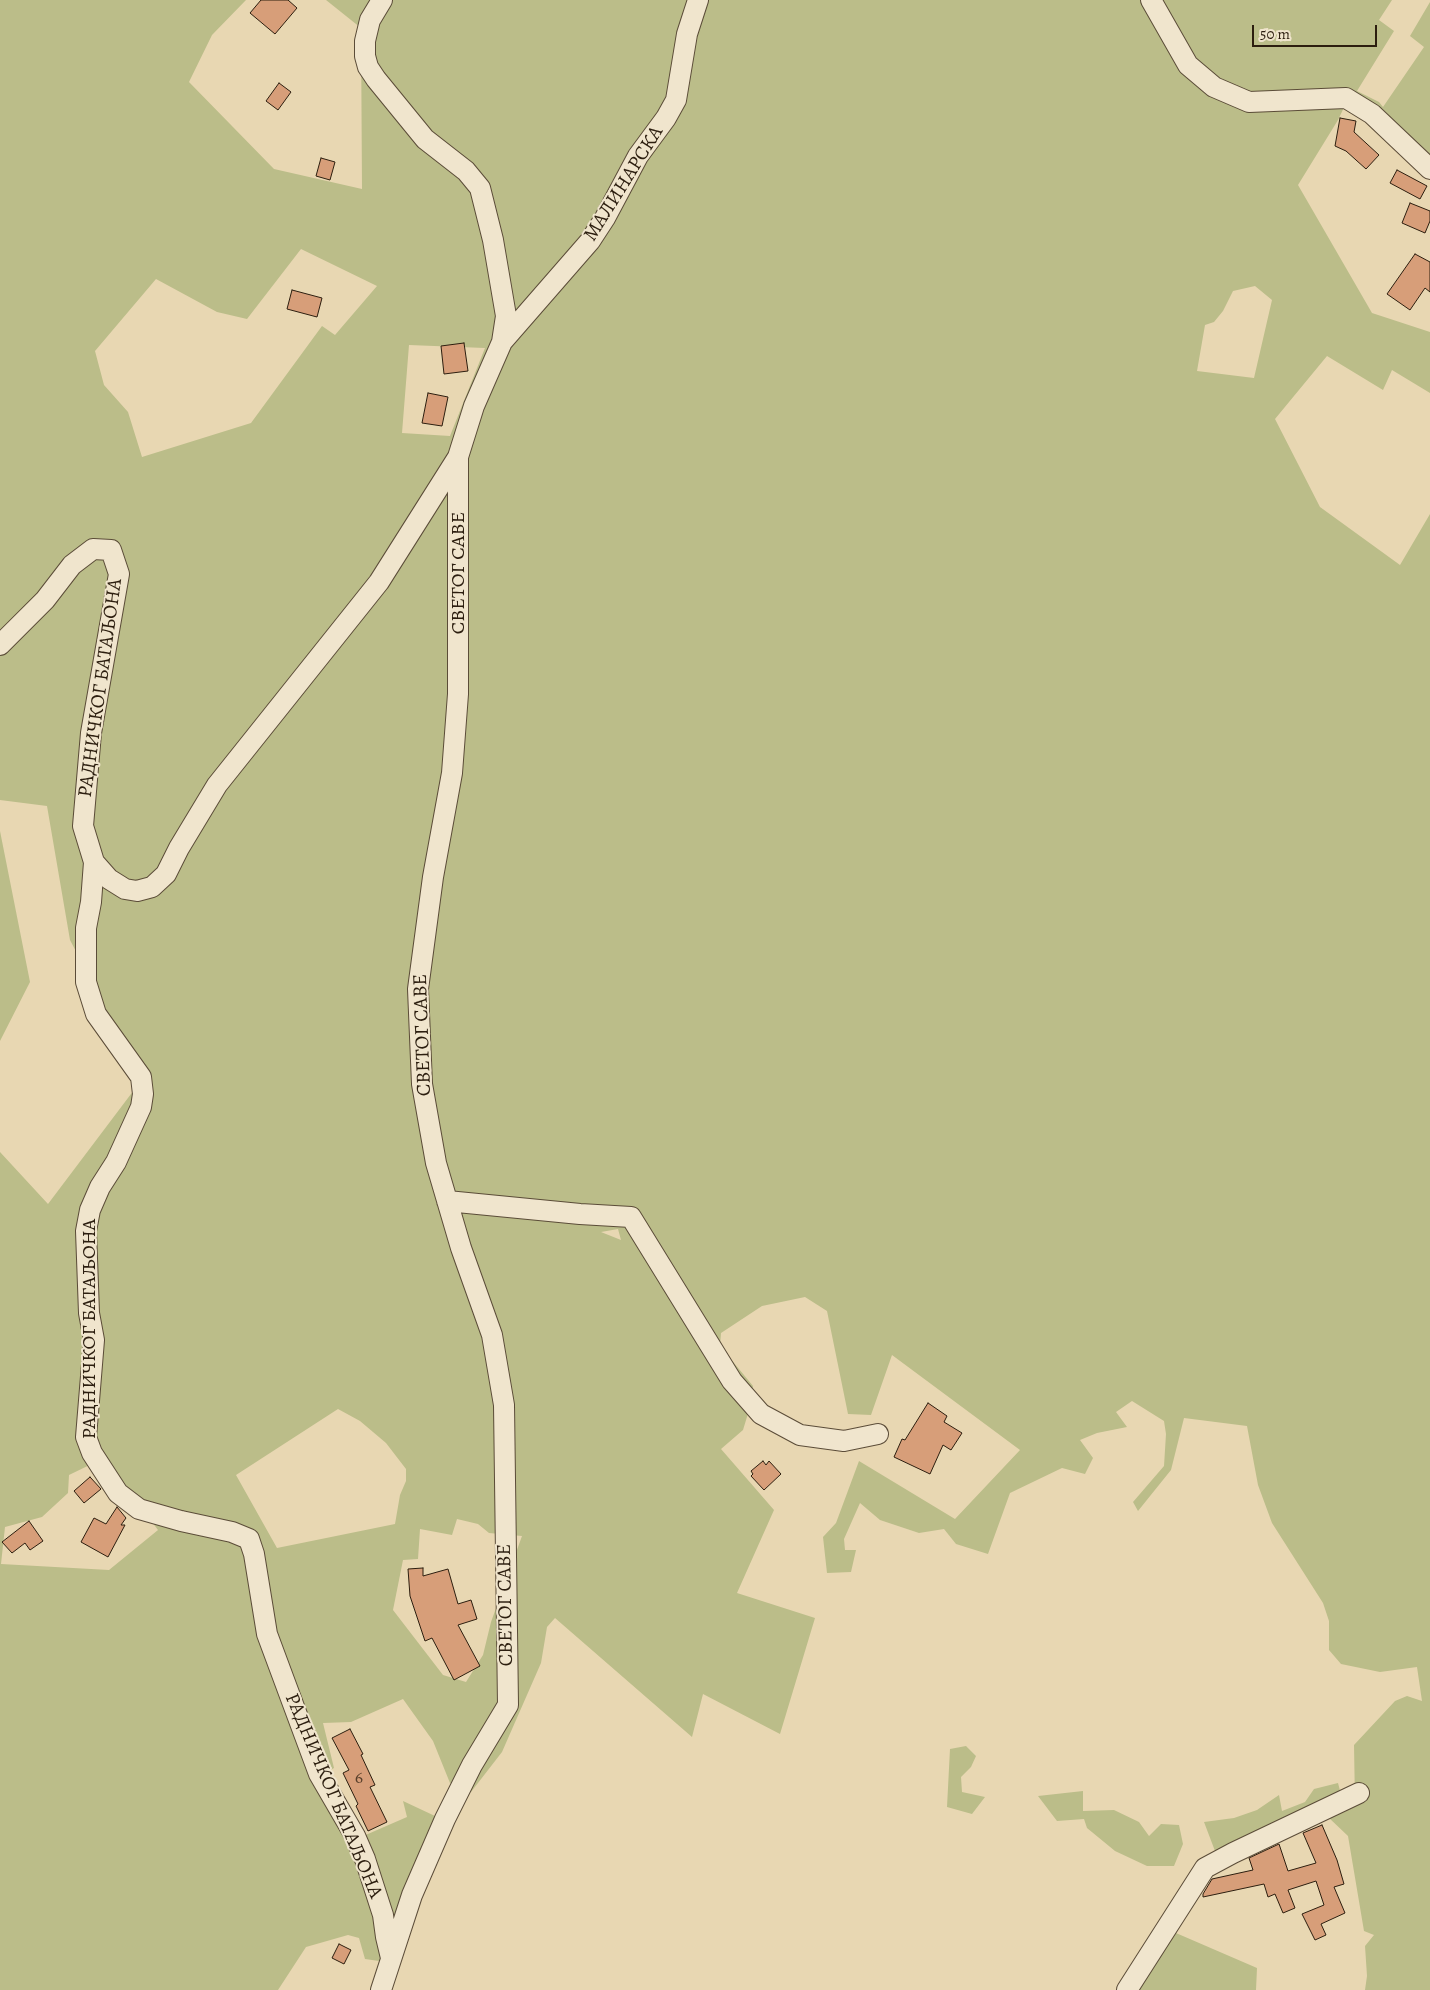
<!DOCTYPE html>
<html>
<head>
<meta charset="utf-8">
<style>
  body { margin:0 }
  #map { position:relative; width:1430px; height:1990px; overflow:hidden; background:#e8d7b2; font-family:Alegreya,serif }
  canvas { display:block }
  .scale { position:absolute; left:1252px; top:25px; width:125px; height:22px; box-sizing:border-box; border:2px solid #2c1e0f; border-top:0; padding-left:6px; font-size:15px; line-height:18px; white-space:nowrap; color:#2c1e0f; -webkit-text-stroke:4px #f0e5cd; paint-order:stroke }
</style>
</head>
<body>
<div id="map">
<canvas width="1430" height="1990"></canvas>
<div class="scale">50 m</div>
</div>
<script>
const ctx = document.querySelector('canvas').getContext('2d');
ctx.lineJoin = 'round';
function fillPath(path, color) { ctx.fillStyle = color; ctx.fill(path, 'evenodd'); }
const shape = rows => new Path2D(rows.map(r => 'M' + r).join(''));
function trace(path, color, width, dash) { ctx.strokeStyle = color; ctx.lineWidth = width; ctx.lineCap = dash ? 'butt' : 'round'; ctx.setLineDash(dash || []); ctx.stroke(path); }
function label(font, color, halo, rows, align = 'center') {
  ctx.font = font + ' Alegreya,serif'; ctx.lineWidth = 4; ctx.setLineDash([]); ctx.textBaseline = 'middle'; ctx.strokeStyle = halo; ctx.fillStyle = color; for (const [text, x, y, turn = 0] of rows) {
    ctx.save(); ctx.translate(x, y); ctx.rotate((+turn || 0) * Math.PI / 180); ctx.textAlign = isNaN(turn) ? turn : align; if (halo) ctx.strokeText(text, 0, 0); ctx.fillText(text, 0, 0); ctx.restore();
  }
}
fillPath(shape([
  [0,0,246,0,212,35,189,82,274,169,362,189,361,28,326,0,1392,0,1379,20,1394,31,1357,91,1379,102,1383,107,1424,47,1410,36,1430,2,1430,169,1347,101,1338,120,1298,185,1372,313,1430,332,1430,393,1392,370,1383,390,1327,356,1275,419,1320,507,1400,565,1430,514,1430,1990,1365,1990,1367,1976,1365,1946,1374,1935,1364,1931,1348,1836,1328,1817,1215,1851,1204,1822,1234,1818,1257,1810,1279,1795,1282,1811,1305,1802,1314,1789,1338,1783,1344,1806,1355,1803,1354,1745,1395,1701,1407,1696,1422,1701,1417,1667,1380,1672,1341,1664,1329,1650,1329,1621,1323,1603,1272,1523,1258,1485,1247,1426,1184,1418,1171,1470,1138,1511,1133,1502,1164,1466,1166,1434,1164,1421,1132,1401,1116,1412,1127,1427,1097,1433,1080,1440,1093,1458,1085,1474,1062,1468,1010,1493,988,1554,956,1544,944,1529,919,1533,880,1520,860,1503,844,1539,845,1550,856,1550,851,1572,827,1573,823,1537,836,1523,859,1461,955,1519,1020,1450,892,1355,871,1415,848,1414,827,1311,805,1297,762,1306,721,1333,720,1346,753,1386,750,1407,743,1430,721,1449,774,1510,737,1593,815,1618,780,1734,703,1694,692,1737,555,1618,547,1627,541,1663,502,1752,471,1792,450,1783,433,1741,403,1699,351,1722,323,1723,334,1768,325,1773,361,1837,407,1817,403,1801,435,1816,386,1962,365,1959,359,1938,348,1935,306,1947,278,1990,0,1990,0,1152,48,1204,137,1086,91,980,70,940,47,806,0,800],
  [301,249,377,286,335,335,322,326,251,423,142,457,128,412,104,385,95,351,156,279,217,312,247,319],
  [1255,286,1272,300,1254,378,1197,371,1205,325,1214,322,1223,311,1233,291],
  [409,345,485,348,450,436,402,433],
  [618,1229,621,1240,601,1232],
  [338,1409,360,1421,386,1443,406,1469,406,1481,400,1495,395,1524,277,1548,236,1475],
  [104,1458,158,1530,109,1570,1,1564,5,1527,42,1517,68,1493,69,1475],
  [457,1519,478,1524,489,1533,522,1536,491,1622,483,1655,466,1682,443,1675,393,1610,403,1560,418,1559,420,1529,452,1535],
  [0,831,30,982,0,1041],
  [966,1746,976,1756,971,1767,961,1777,962,1792,985,1797,972,1814,947,1807,950,1749],
  [1083,1791,1083,1811,1114,1810,1139,1822,1149,1836,1161,1824,1179,1825,1183,1844,1174,1866,1147,1866,1115,1851,1087,1828,1084,1819,1057,1821,1038,1796],
  [1169,1930,1257,1968,1256,1990,1136,1990]
]), '#bbbd89');
const building = shape([
  [261,0,288,0,297,8,275,34,250,13,261,0],
  [279,83,291,92,278,110,266,101,279,83],
  [1340,118,1356,121,1354,132,1379,155,1366,169,1346,151,1335,146,1340,118],
  [321,158,335,162,330,180,316,176,321,158],
  [1397,170,1427,186,1420,199,1390,183,1397,170],
  [1410,203,1430,211,1430,221,1425,233,1402,223,1410,203],
  [1415,254,1430,262,1430,292,1425,288,1410,310,1387,294,1415,254],
  [292,290,322,298,317,317,287,309,292,290],
  [464,343,468,371,444,374,441,346,464,343],
  [428,393,448,397,442,426,422,423,428,393],
  [928,1403,947,1416,944,1422,962,1433,951,1450,943,1445,930,1474,894,1457,902,1439,905,1440,928,1403],
  [763,1461,766,1465,769,1461,781,1474,764,1490,751,1476,753,1474,751,1471,763,1461],
  [90,1477,101,1489,84,1503,74,1491,90,1477],
  [117,1507,126,1518,121,1525,125,1525,108,1557,81,1542,94,1518,106,1524,117,1507],
  [29,1521,43,1541,30,1550,25,1543,12,1553,2,1542,29,1521],
  [423,1568,423,1576,448,1569,458,1604,471,1600,477,1619,458,1625,480,1666,454,1680,432,1638,425,1641,410,1596,408,1569,423,1568],
  [350,1729,363,1754,361,1755,375,1785,370,1787,387,1822,368,1831,356,1806,358,1804,343,1773,349,1770,332,1738,350,1729],
  [1322,1825,1337,1860,1344,1884,1334,1887,1345,1913,1321,1924,1326,1935,1315,1940,1302,1914,1324,1905,1316,1881,1288,1890,1295,1908,1283,1913,1275,1894,1268,1897,1264,1884,1203,1897,1203,1894,1212,1879,1253,1870,1249,1858,1279,1844,1288,1871,1316,1863,1303,1833,1322,1825],
  [339,1944,351,1950,344,1964,332,1958,339,1944]
]);
fillPath(building, '#d79e79');
trace(building, '#2c1e0f', 1);
const street = shape([
  [1151,0,1188,65,1214,87,1249,102,1346,98,1372,114,1430,169],
  [502,342,590,241,605,218,638,156,666,118,676,100,687,34,698,0],
  [0,645,45,600,72,565,93,549,111,550,119,574,91,733,83,826,94,862,91,902,86,928,86,982,96,1014,141,1077,143,1094,141,1107,116,1162,100,1187,90,1210,86,1231,89,1313,94,1340,86,1437,92,1453,118,1493,139,1509,181,1521,232,1532,249,1539,254,1554,267,1634,319,1774,355,1836,365,1859,383,1915,386,1937,391,1958],
  [94,862,109,879,125,889,137,891,152,887,166,874,179,848,217,785,379,582,458,457],
  [447,1201,580,1214,631,1217,732,1381,761,1414,800,1435,844,1441,878,1434],
  [381,1990,412,1895,445,1819,472,1765,508,1705,504,1405,492,1335,461,1248,436,1163,422,1084,418,989,433,877,452,773,458,694,458,457,474,406,502,342,506,316,493,240,480,188,466,171,425,139,376,79,368,67,365,56,365,41,370,20,382,0],
  [1127,1990,1205,1868,1233,1853,1359,1793]
]);
trace(street, '#5b4c38', 22);
trace(street, '#f0e5cd', 20);
label('18px', '#573e2a', null, [
  ["6",359,1779]
]);
label('20px', '#2c1e0f', '#f0e5cd', [
  ["МАЛИНАРСКА",624,184,-58],
  ["СВЕТОГ САВЕ",459,573,-90],
  ["РАДНИЧКОГ БАТАЉОНА",101,688,-82],
  ["СВЕТОГ САВЕ",423,1035,-92],
  ["РАДНИЧКОГ БАТАЉОНА",90,1329,-90],
  ["СВЕТОГ САВЕ",506,1605,-91],
  ["РАДНИЧКОГ БАТАЉОНА",333,1796,67]
]);
</script>
</body>
</html>
